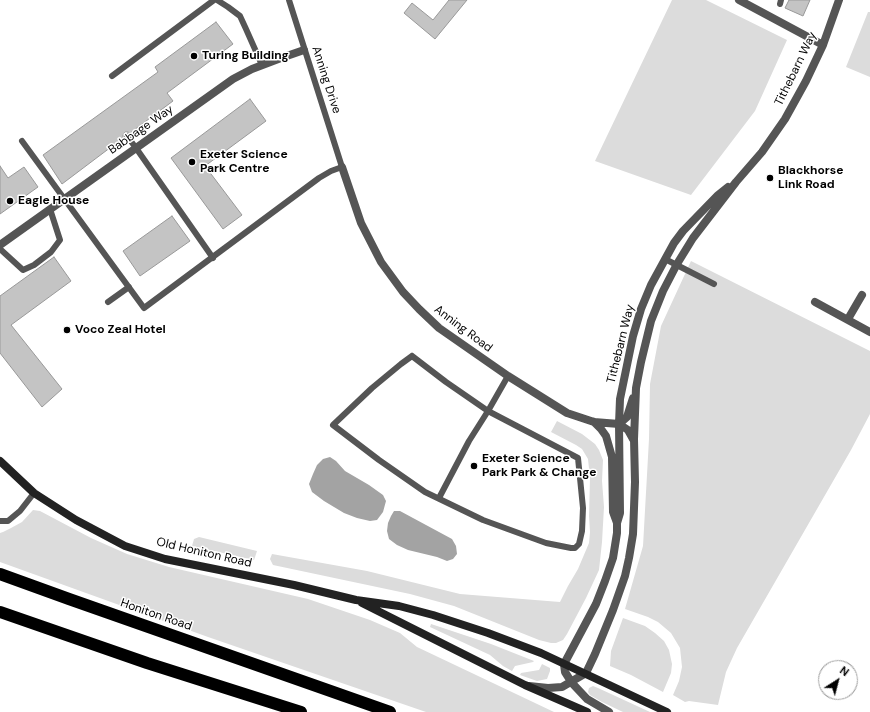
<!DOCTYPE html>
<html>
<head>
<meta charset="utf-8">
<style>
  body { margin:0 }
  #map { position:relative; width:870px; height:712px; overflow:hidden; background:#fff; font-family:"DM Sans",sans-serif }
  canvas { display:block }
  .north { position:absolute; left:818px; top:660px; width:40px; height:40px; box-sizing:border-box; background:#fff; border:1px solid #999; border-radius:50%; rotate:36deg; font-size:11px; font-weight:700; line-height:16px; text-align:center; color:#000 }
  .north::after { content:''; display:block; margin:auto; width:14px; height:18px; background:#000; clip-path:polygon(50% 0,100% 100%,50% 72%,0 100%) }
</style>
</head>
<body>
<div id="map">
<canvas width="870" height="712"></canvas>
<div class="north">N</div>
</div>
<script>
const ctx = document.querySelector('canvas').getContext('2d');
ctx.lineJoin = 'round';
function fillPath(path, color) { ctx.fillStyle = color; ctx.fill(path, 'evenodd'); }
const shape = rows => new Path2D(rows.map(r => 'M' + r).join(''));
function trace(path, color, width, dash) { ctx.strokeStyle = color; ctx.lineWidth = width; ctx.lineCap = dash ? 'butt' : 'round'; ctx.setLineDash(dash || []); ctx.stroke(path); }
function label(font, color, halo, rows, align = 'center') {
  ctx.font = font + ' "DM Sans",sans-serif'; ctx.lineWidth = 3; ctx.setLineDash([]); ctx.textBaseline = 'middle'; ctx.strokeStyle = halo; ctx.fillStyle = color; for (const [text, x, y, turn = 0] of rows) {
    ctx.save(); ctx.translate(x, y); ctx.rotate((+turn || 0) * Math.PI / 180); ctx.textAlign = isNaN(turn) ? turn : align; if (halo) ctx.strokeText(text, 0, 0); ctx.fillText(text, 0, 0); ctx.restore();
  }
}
fillPath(shape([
  [672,0,706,0,787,40,755,111,691,195,595,161],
  [868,12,870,12,870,77,846,67],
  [691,261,870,351,870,414,851,450,737,648,726,672,718,705,689,701,685,702,673,695,679,681,682,667,680,648,671,633,658,622,648,617,625,609,643,546,649,439,650,384,661,326],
  [557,421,582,434,595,444,599,450,603,460,602,481,604,507,602,542,599,570,586,598,567,634,563,640,556,643,551,643,539,640,454,606,410,594,273,565,270,559,272,554,367,571,460,594,560,602,568,586,578,569,589,543,590,532,589,516,590,478,588,459,582,449,576,445,551,432],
  [33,510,40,511,91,538,127,554,169,567,308,599,370,620,400,633,417,647,554,712,426,712,208,637,0,562,0,533,3,532,11,528,22,522],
  [199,537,257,551,254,560,192,546,194,539],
  [623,618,645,626,655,633,664,641,669,650,672,664,671,673,663,692,631,675,610,666,611,651],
  [431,624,491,644,534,661,533,662,515,666,512,671,503,666,490,655,430,627],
  [542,664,550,668,550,671,547,679,537,681,520,675,521,673,539,670],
  [593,686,598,688,650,712,623,712,602,702,590,695,588,692,589,688]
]), '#dcdcdc');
fillPath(shape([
  [330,457,336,461,345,471,369,485,383,495,386,501,383,512,377,520,370,521,357,518,344,513,324,501,312,492,309,484,313,474,317,465,323,459],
  [394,511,400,511,452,539,456,546,457,554,453,559,447,561,437,557,408,550,397,545,389,539,387,531,388,523,391,516]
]), '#a3a3a3');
const building = shape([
  [449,0,467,0,435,39,404,13,412,3,433,20,449,0],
  [789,0,810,0,803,16,785,8,789,0],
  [216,22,233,44,167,93,173,101,130,133,128,132,125,132,123,135,123,138,62,184,43,155,158,72,155,67,216,22],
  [250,99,266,121,205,166,242,215,223,229,171,158,250,99],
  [0,166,8,178,24,167,38,187,0,214,0,166],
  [172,216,190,241,140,276,123,251,172,216],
  [54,257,71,281,11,325,62,389,42,407,0,353,0,296,54,257]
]);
fillPath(building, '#c4c4c4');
trace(building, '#999', 1);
trace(shape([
  [217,0,228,7,240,16,246,29,262,65],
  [780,4,781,0],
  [112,76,214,0],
  [127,136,136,148,213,258],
  [22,141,144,308,319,178,331,171,342,167,289,0],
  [0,249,23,270,34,265,51,252,60,240,50,209],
  [665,259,714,284],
  [108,302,129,287],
  [412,356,446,382,488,411,578,458,583,508,582,531,579,544,575,548,571,548,546,543,483,520,425,492,379,460,333,425,372,388,401,364,412,356],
  [439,498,469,441,488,411,508,376],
  [0,521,8,521,20,511,34,493]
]), '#555', 6);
trace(shape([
  [739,0,823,45],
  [342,167,361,223,381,262,403,292,419,309,439,328,508,376,567,413,594,422,619,424,628,430,633,439],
  [0,245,233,79,252,69,281,58,304,50],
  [815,302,870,332],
  [848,319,862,295],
  [594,422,601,429,606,436,612,457,613,512,617,523,617,533,613,558,605,581,596,604,564,664,565,672,572,683,587,699,609,712],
  [619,424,627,417,633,398],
  [617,523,620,513,619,424,620,399,633,336,641,309,651,285,674,243,683,231,718,195,728,187],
  [529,686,548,688,562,687,586,673,595,654,613,610,625,576,629,558,633,534,635,482,634,439,636,388,641,362,651,321,663,291,677,264,693,238,736,182,762,152,785,119,806,81,823,45,839,0]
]), '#555', 8);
trace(shape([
  [0,461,34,493,76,520,125,546,165,559,294,585,356,600,399,606,433,615,488,633,541,653,667,712],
  [362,603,525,685,587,712]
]), '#222', 8);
trace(shape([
  [0,574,69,599,390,712],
  [0,612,147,663,301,712]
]), '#000', 12);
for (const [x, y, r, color] of [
  [194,56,4,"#000"],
  [192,162,4,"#000"],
  [770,178,4,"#000"],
  [10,201,4,"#000"],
  [67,330,4,"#000"],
  [474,466,4,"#000"]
]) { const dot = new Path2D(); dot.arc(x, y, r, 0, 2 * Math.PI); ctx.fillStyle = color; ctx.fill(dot); trace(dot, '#fff', 1.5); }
label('bold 12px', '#000', '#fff', [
  ["Turing Building",202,56],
  ["Exeter Science",200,155],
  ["Park Centre",200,169],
  ["Blackhorse",778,171],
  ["Link Road",778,185],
  ["Eagle House",18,201],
  ["Voco Zeal Hotel",75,330],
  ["Exeter Science",482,459],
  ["Park Park & Change",482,473]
], 'left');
label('12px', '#000', '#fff', [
  ["Tithebarn Way",796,69,-64],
  ["Anning Drive",326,80,72],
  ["Babbage Way",141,130,-35],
  ["Anning Road",463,329,37],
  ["Tithebarn Way",621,344,-76],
  ["Old Honiton Road",204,553,13],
  ["Honiton Road",156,615,19]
]);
</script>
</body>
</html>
